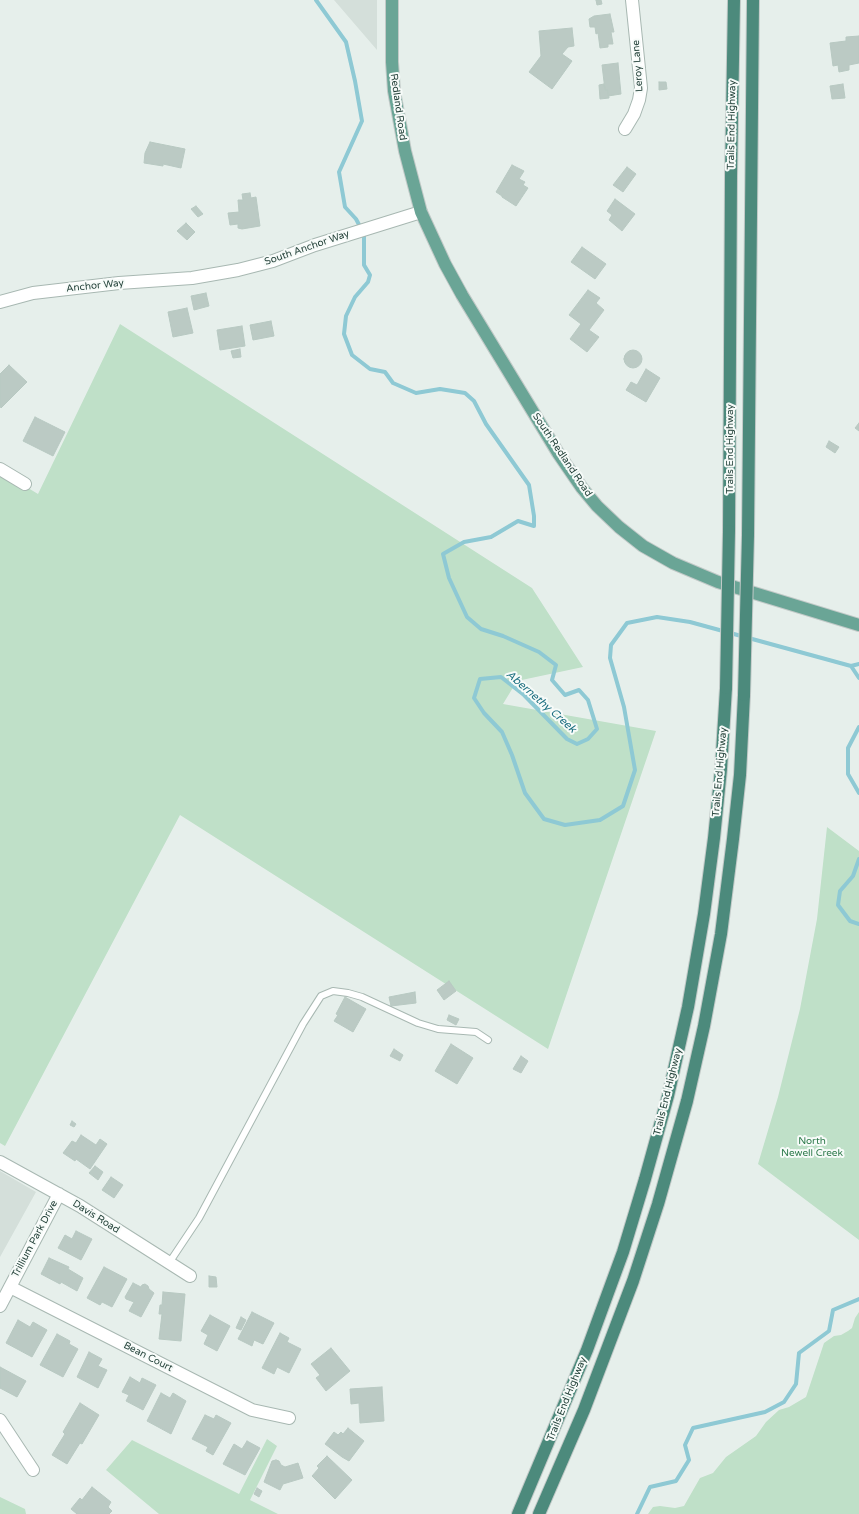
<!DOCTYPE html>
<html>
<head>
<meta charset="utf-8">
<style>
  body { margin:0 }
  canvas { display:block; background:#e6efeb }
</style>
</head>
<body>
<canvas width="859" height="1514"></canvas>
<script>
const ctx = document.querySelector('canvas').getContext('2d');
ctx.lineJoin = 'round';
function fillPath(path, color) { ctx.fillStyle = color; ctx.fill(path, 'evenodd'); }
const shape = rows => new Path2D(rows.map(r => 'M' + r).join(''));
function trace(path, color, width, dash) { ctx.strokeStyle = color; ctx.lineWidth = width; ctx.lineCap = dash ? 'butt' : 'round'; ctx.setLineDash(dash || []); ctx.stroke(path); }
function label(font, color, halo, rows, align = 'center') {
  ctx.font = font + ' "Varela Round",sans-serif'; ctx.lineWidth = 4; ctx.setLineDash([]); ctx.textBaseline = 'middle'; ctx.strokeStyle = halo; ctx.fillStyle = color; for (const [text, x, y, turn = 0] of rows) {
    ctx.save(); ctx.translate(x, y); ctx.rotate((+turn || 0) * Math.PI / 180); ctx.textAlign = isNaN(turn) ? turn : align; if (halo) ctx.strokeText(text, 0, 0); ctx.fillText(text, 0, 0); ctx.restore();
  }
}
fillPath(shape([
  [334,0,377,0,377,50],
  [0,1171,36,1192,0,1257]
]), '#d4dfda');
fillPath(shape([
  [120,324,532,588,583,667,517,681,503,704,656,731,548,1049,180,815,5,1146,0,1143,0,471,38,494],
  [827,827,859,851,859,1240,758,1164,778,1097,800,1009,817,919],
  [859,1312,859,1514,648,1514,653,1507,660,1506,675,1508,684,1506,700,1478,713,1473,726,1457,756,1436,766,1422,779,1410,789,1407,806,1397,824,1343,834,1336,841,1335,848,1331,852,1328,855,1318],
  [267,1439,277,1446,250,1500,278,1514,159,1514,106,1470,132,1440,239,1494],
  [0,1497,25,1509,26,1514,0,1514]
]), '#bfe0c8');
trace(shape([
  [316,0,346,42,355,81,362,121,339,172,345,207,356,219,364,234,364,265,370,275,368,282,355,297,346,316,344,334,352,355,370,369,385,372,393,383,416,393,440,389,465,393,474,401,486,424,529,485,534,516,534,526,518,521,491,537,464,542,443,554,449,578,467,617,481,629,503,636,539,652,556,665,552,680,565,695,579,690,588,700,597,729,588,739,577,744,567,739,524,695,501,677,480,679,474,698,484,713,502,732,512,755,525,793,544,819,565,825,600,820,623,806,635,770,624,707,610,658,611,645,627,623,657,617,690,622,851,666,859,678],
  [851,666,859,664],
  [859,727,848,748,848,774,859,793],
  [859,859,853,876,840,891,838,905,850,921,859,924],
  [637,1514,650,1487,676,1481,689,1460,685,1445,693,1428,765,1412,784,1402,796,1384,799,1353,829,1331,833,1310,859,1299]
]), '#8ec9d4', 4);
const building = shape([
  [596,0,601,0,602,4,597,5,596,0],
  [610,14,614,32,611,32,613,44,608,44,608,47,600,48,598,33,596,34,595,27,590,27,589,19,594,16,610,14],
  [572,28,574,46,568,47,562,54,572,61,552,89,529,72,541,56,539,31,572,28],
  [859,36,859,63,849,65,849,70,839,72,838,65,833,66,830,43,846,41,846,37,859,36],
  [618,63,621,94,608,96,608,90,605,90,602,65,618,63],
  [659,82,666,82,667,89,659,90,659,82],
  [604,84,605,90,608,90,609,98,600,99,599,85,604,84],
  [843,84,845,98,832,99,830,86,843,84],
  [150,142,185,149,181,168,163,164,163,166,144,163,145,153,150,142],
  [512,165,524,171,519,179,525,182,523,185,528,188,516,206,502,197,502,196,496,192,512,165],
  [627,167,636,174,623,192,613,185,627,167],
  [250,193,251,198,256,197,260,226,242,229,238,228,238,224,230,225,228,213,239,212,238,200,243,200,242,194,250,193],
  [615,199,635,214,622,231,609,220,612,215,607,211,615,199],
  [196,206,203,214,198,217,191,209,196,206],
  [186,223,195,232,187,240,177,231,186,223],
  [582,247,606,264,595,279,571,262,582,247],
  [588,290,600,298,596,303,604,310,589,330,599,337,587,352,570,339,581,324,569,315,588,290],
  [206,293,209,306,194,310,191,296,206,293],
  [187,308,193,333,173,337,168,312,187,308],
  [271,321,274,336,253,340,250,325,271,321],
  [242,326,245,346,220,350,217,330,242,326],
  [240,349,241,357,233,358,231,351,240,349],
  '624 359a9 9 0 1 1 18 0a9 9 0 1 1-18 0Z',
  [9,365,27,382,1,408,0,406,0,374,9,365],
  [646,369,660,378,646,402,626,390,631,382,637,385,646,369],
  [35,417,65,432,53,456,23,441,35,417],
  [859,423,859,431,855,428,859,423],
  [829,441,839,447,835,453,826,447,829,441],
  [449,981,456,991,444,1000,437,990,449,981],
  [415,992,416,1003,391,1006,389,997,415,992],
  [345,997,366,1009,353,1032,334,1021,338,1015,336,1014,345,997],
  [449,1015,459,1019,456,1025,447,1020,449,1015],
  [451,1044,473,1058,457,1084,435,1071,451,1044],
  [394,1049,403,1055,400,1061,390,1056,394,1049],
  [521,1056,528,1061,521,1073,513,1069,521,1056],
  [72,1121,76,1124,74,1127,70,1125,72,1121],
  [81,1135,96,1145,100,1139,107,1144,90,1169,76,1159,75,1161,63,1153,72,1141,76,1143,81,1135],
  [95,1166,103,1172,98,1180,89,1173,95,1166],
  [111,1177,123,1185,114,1198,102,1190,111,1177],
  [76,1231,92,1239,81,1260,58,1248,65,1235,72,1239,76,1231],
  [49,1258,69,1267,68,1269,83,1278,77,1291,61,1282,60,1284,41,1274,49,1258],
  [104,1267,127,1279,112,1307,102,1302,100,1305,87,1298,104,1267],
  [209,1276,216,1277,217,1287,209,1287,209,1276],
  [133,1283,141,1287,142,1285,145,1284,148,1286,149,1289,154,1293,141,1317,129,1311,134,1302,126,1299,125,1297,133,1283],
  [163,1292,185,1294,181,1341,159,1339,162,1314,159,1314,160,1305,162,1305,163,1292],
  [252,1312,274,1323,263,1344,254,1340,252,1346,238,1339,252,1312],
  [210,1315,230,1326,217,1351,204,1344,208,1335,201,1331,210,1315],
  [241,1317,246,1320,241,1330,236,1328,241,1317],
  [18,1320,30,1327,33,1322,47,1330,32,1357,6,1343,18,1320],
  [280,1333,289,1338,287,1342,301,1349,289,1373,277,1367,274,1374,262,1368,280,1333],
  [57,1334,70,1341,69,1344,78,1349,63,1377,40,1365,57,1334],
  [331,1348,350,1371,326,1391,316,1378,320,1375,311,1364,331,1348],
  [89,1352,102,1359,98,1366,107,1370,98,1388,77,1377,89,1352],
  [0,1367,26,1381,17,1397,0,1388,0,1367],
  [130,1377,140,1383,142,1378,156,1385,143,1410,126,1401,129,1395,122,1392,130,1377],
  [382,1387,384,1421,360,1423,359,1403,351,1404,350,1389,382,1387],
  [161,1393,170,1398,173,1393,186,1401,171,1434,147,1421,161,1393],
  [80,1403,99,1415,82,1444,80,1443,67,1464,52,1455,65,1434,63,1432,80,1403],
  [205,1415,214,1419,216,1415,231,1423,213,1455,206,1451,208,1447,192,1439,205,1415],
  [348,1428,364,1441,349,1461,342,1457,325,1444,334,1432,338,1435,341,1432,343,1434,348,1428],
  [247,1441,260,1448,245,1475,223,1464,234,1444,242,1449,247,1441],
  [327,1456,352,1480,335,1499,312,1476,319,1468,317,1466,327,1456],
  [276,1460,279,1461,281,1465,285,1467,298,1463,303,1478,283,1484,280,1490,264,1482,272,1461,276,1460],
  [92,1487,111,1502,108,1507,112,1511,109,1514,77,1514,71,1509,80,1498,82,1500,92,1487],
  [257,1488,262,1491,259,1497,254,1494,257,1488]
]);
fillPath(building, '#bbcac4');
trace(building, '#b8c9c2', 1);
const service = shape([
  [169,1263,199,1218,303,1024,321,996,333,991,348,993,362,997,418,1023,438,1029,476,1032,488,1040]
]);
const minor = shape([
  [625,129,634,114,639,100,641,88,632,0],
  [0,469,25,484],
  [0,1162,80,1206,190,1276],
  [10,1287,252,1410,289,1418],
  [0,1306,59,1194],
  [0,1420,33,1470]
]);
const tertiary = shape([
  [0,302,33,293,119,283,192,278,238,270,273,261,315,245,421,212]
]);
const primary = shape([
  [392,0,392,62,394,91,405,151,421,212,445,264,462,295,558,453,582,488,597,506,619,527,643,546,673,563,718,582,859,625]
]);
const trunk = shape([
  [729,531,731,176,734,0],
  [748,535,753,0],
  [518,1514,587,1350,623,1252,645,1179,668,1096,688,1007,704,914,714,838,721,769,726,688],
  [539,1514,584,1410,633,1281,658,1204,687,1101,704,1026,721,934,733,839,740,775,744,695]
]);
trace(service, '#a8b8b2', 8);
trace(minor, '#a8b8b2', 14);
trace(tertiary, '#a8b8b2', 14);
trace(primary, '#c2cac8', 14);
trace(trunk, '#c2cac8', 14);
trace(service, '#fff', 6);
trace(minor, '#fff', 12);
trace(tertiary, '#fff', 12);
trace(primary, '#6aa596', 12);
trace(trunk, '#4c8a7c', 12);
const trunkBridge = shape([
  [726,688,729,531],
  [744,695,748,535]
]);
trace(trunkBridge, '#c2cac8', 14, []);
trace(trunkBridge, '#4c8a7c', 12);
label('10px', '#24423a', '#f7fbf9', [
  ["Leroy Lane",638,66,-94],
  ["Redland Road",398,107,82],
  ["Trails End Highway",732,125,-89],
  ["South Anchor Way",307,248,-19],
  ["Anchor Way",95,286,-6],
  ["Trails End Highway",730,449,-90],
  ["South Redland Road",562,455,56],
  ["Trails End Highway",720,772,-85],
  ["Trails End Highway",668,1092,-76],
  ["Davis Road",96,1217,32],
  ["Trillium Park Drive",35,1239,-62],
  ["Bean Court",148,1357,27],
  ["Trails End Highway",567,1399,-68]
]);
label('10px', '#2d7a4b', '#f7fbf9', [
  ["North",812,1141],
  ["Newell Creek",812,1153]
]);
label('italic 11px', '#1c6f80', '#f7fbf9', [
  ["Abernethy Creek",541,702,41]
]);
</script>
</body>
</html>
